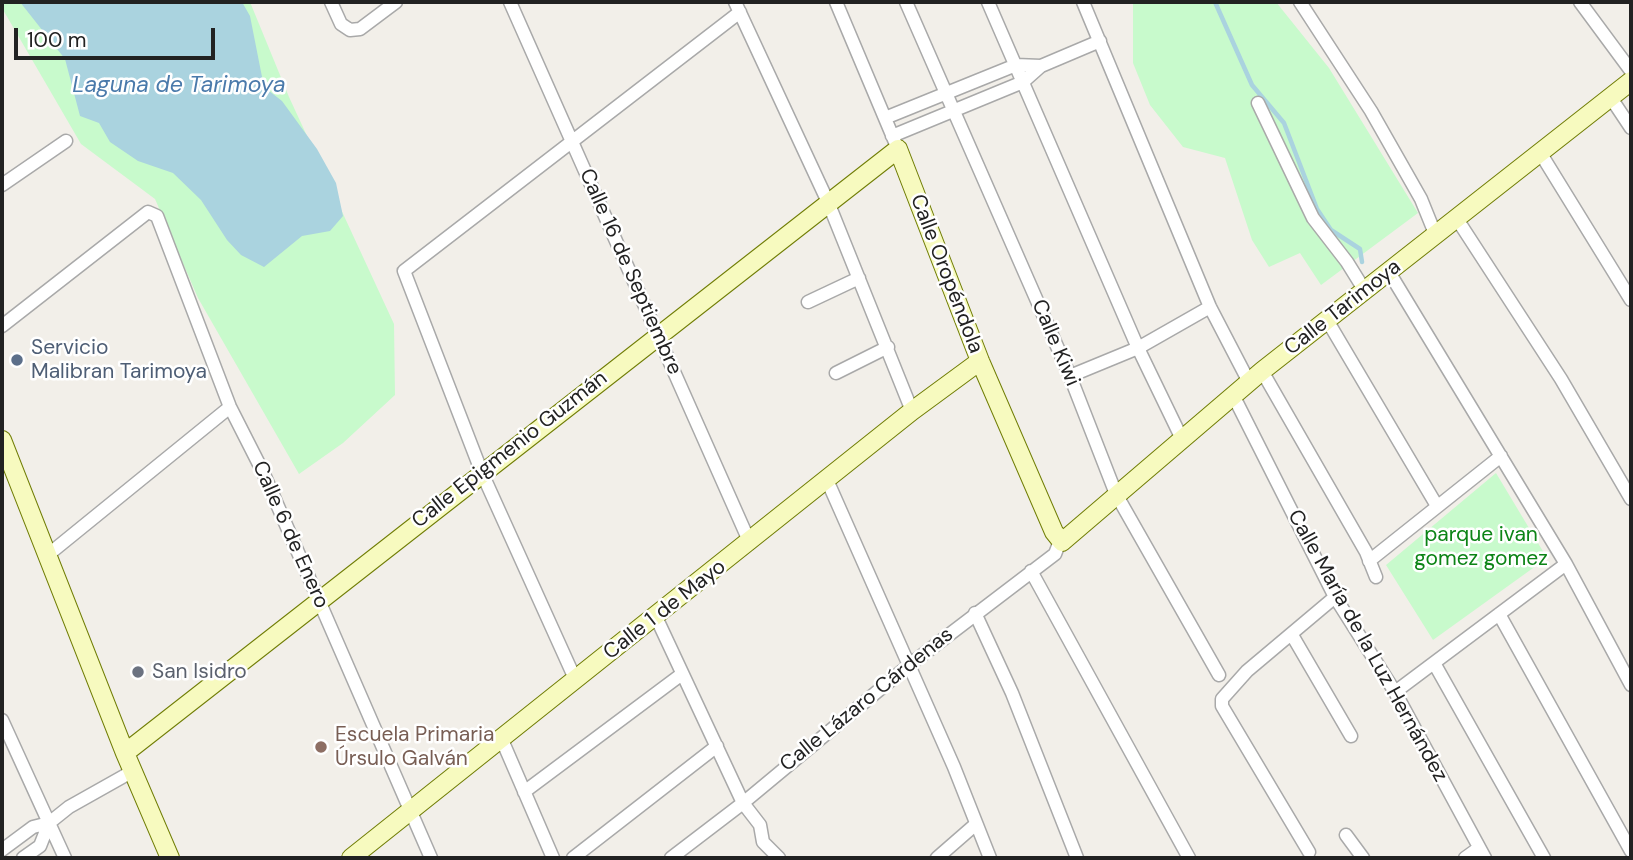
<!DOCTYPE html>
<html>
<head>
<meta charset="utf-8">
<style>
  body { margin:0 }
  #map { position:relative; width:1633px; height:860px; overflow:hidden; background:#f2efe9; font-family:"DM Sans",sans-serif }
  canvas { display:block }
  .frame { position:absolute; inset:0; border:4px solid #222; pointer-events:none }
  .scale { position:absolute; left:14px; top:28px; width:201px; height:32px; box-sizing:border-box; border:4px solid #222; border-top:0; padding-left:9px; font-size:21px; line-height:24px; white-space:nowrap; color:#222; -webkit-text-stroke:5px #fff; paint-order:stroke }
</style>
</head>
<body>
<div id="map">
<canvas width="1633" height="860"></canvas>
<div class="frame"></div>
<div class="scale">100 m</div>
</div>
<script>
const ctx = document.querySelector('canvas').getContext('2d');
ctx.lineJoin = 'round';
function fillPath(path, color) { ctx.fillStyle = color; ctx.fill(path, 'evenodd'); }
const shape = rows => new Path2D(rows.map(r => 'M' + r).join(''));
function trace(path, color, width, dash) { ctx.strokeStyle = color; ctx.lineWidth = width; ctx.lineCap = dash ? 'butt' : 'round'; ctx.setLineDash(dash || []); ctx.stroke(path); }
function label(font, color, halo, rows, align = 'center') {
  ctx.font = font + ' "DM Sans",sans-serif'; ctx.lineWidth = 5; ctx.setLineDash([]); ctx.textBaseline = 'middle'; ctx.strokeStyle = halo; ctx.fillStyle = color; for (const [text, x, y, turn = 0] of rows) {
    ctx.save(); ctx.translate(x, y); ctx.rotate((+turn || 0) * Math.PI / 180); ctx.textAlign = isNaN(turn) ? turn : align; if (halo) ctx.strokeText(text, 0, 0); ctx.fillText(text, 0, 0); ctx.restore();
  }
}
fillPath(shape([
  [2,2,250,2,289,97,394,324,395,395,343,443,299,474,198,298,155,199,81,144,2,8],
  [1133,2,1276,2,1329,68,1418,213,1321,285,1300,253,1269,267,1252,240,1225,158,1183,147,1150,105,1133,63],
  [1496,473,1547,558,1433,640,1386,565]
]), '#c8facc');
fillPath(shape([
  [20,2,242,2,250,16,264,87,282,101,317,149,336,183,343,216,330,231,302,236,264,267,241,255,227,240,201,200,173,173,138,161,110,142,99,123,80,116,65,59]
]), '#aad3df');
trace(shape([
  [1215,2,1252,85,1284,123,1317,209,1331,230,1360,249,1362,262]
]), '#aad3df', 4.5);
const street = shape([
  [331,2,341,24,350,30,360,29,396,2],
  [510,2,750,543],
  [735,2,828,202,912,411],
  [836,2,895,142],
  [906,2,1070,376,1116,494,1219,675],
  [988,2,1138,348,1181,437],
  [1083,2,1210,307,1249,382],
  [1300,2,1371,111,1421,199,1436,236],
  [1580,2,1631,71],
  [1611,98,1631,128],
  [1258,103,1313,218,1347,262,1365,291],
  [885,118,1016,65,1041,66],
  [892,136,1023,82,1041,66,1100,41],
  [1541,154,1631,300],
  [2,185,66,141],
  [1457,219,1561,379,1631,499],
  [1389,272,1566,564,1631,685],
  [808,302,859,278],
  [1327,320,1437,506],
  [2,326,148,212,157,216,230,407,263,472,431,858],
  [1262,371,1366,552,1376,577],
  [836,373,888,347],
  [1070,376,1138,348,1210,307],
  [1233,395,1335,597,1395,692,1485,858],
  [827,480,954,767,990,858],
  [49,554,230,407],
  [1369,561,1501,456],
  [1031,571,1189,858],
  [975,613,1012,693,1077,858],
  [1499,614,1631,851],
  [656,617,743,803,760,825,763,842,779,858],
  [1292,635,1351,736],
  [1434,663,1544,858],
  [576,681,482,473,404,271,740,12],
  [1395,692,1566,564],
  [2,720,65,858],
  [502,740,553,858],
  [524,792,682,674],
  [1346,835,1363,858],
  [2,850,33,827,49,823,69,807,133,771],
  [1309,852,1222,706,1222,699,1247,671,1335,597],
  [23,858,40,846,49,823],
  [573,858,717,746],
  [671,858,743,803,908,666,1055,554,1060,541],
  [937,858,976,824],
  [1465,858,1479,848]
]);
const secondary = shape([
  [2,440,125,753,170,858],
  [125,753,898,149,980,361,1054,532,1062,542,1262,371,1631,81],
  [351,858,912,411,980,361]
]);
trace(street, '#a9a9a9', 15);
trace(secondary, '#707d05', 20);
trace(street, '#fff', 12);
trace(secondary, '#f7fabf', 18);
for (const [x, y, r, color] of [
  [17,360,7,"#5c6f8a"],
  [138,672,7,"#6b7280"],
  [321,747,7,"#8d6e63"]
]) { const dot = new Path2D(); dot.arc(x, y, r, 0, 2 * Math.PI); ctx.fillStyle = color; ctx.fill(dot); trace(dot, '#fff', 2.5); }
label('21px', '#222', '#fff', [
  ["Calle 16 de Septiembre",630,272,66],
  ["Calle Oropéndola",946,274,69],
  ["Calle Tarimoya",1343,308,-38],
  ["Calle Kiwi",1055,343,67],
  ["Calle Epigmenio Guzmán",510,450,-38],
  ["Calle 6 de Enero",290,535,66],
  ["Calle 1 de Mayo",665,610,-38],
  ["Calle María de la Luz Hernández",1367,646,61],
  ["Calle Lázaro Cárdenas",867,700,-39]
]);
label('21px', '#4e5e75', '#fff', [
  ["Servicio",31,348],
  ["Malibran Tarimoya",31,372]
], 'left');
label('21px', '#0c8416', '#fff', [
  ["parque ivan",1481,535],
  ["gomez gomez",1481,559]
]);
label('21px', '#5b616d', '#fff', [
  ["San Isidro",152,672]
], 'left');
label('21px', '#785e54', '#fff', [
  ["Escuela Primaria",335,735],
  ["Úrsulo Galván",335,759]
], 'left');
label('italic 23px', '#4a7aab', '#fff', [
  ["Laguna de Tarimoya",179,86]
]);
</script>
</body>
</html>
